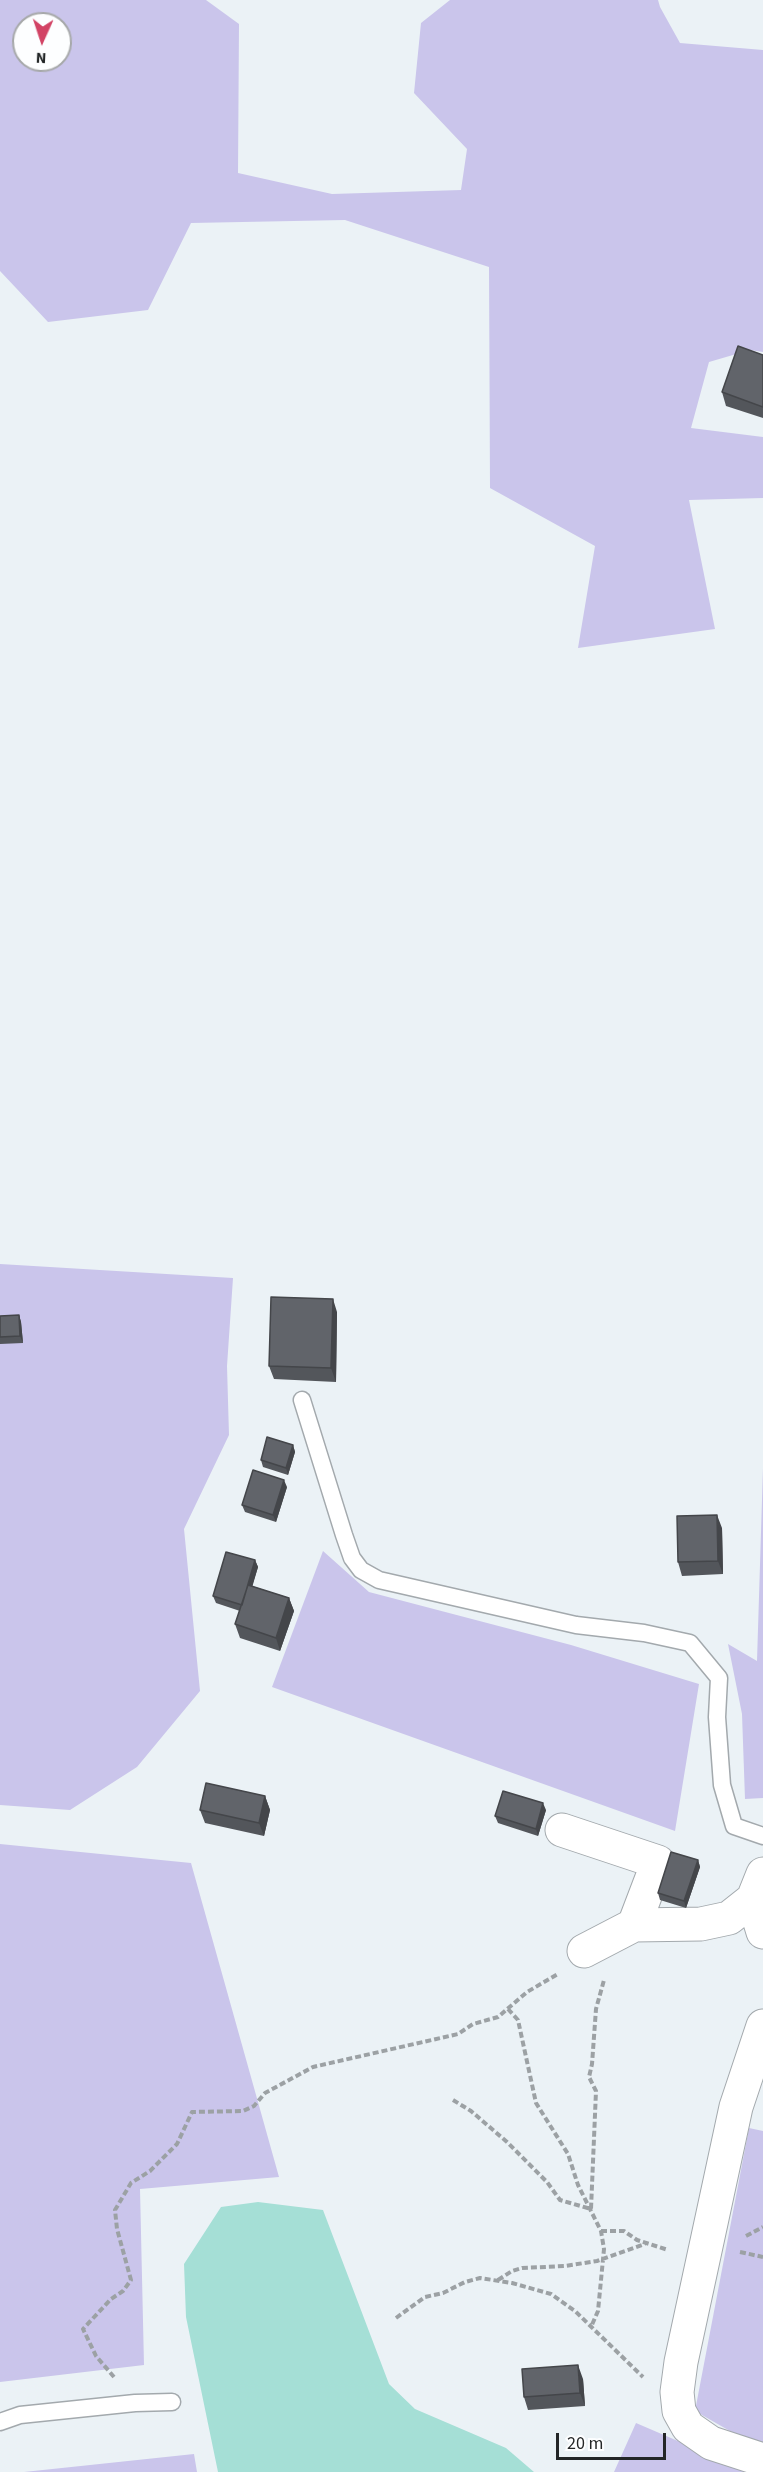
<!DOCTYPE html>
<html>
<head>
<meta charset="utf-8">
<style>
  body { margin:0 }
  #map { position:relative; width:763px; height:2472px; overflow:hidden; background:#ebf2f6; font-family:"Source Sans 3",sans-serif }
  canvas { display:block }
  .north { position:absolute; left:12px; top:12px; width:60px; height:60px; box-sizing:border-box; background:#fdfeff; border:2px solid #a6a8a9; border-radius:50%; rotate:183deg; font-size:16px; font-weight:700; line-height:24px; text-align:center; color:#232627 }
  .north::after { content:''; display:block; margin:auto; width:21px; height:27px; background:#d24365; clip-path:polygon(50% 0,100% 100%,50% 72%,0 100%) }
  .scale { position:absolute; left:556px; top:2433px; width:110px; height:27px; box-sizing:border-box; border:3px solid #232627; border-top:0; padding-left:8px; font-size:18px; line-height:21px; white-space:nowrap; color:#232627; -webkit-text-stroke:4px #fdfeff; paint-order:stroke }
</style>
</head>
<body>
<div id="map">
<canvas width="763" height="2472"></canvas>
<div class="north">N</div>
<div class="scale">20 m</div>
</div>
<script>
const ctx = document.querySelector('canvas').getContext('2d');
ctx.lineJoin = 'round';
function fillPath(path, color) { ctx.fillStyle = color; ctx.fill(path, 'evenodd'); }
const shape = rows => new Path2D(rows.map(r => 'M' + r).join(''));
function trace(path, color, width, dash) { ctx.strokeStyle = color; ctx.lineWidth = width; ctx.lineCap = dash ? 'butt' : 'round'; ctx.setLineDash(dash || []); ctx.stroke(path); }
fillPath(shape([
  [0,0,206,0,239,24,238,173,332,194,461,190,467,149,414,93,421,23,450,0,658,0,660,7,680,43,763,50,763,352,750,350,709,362,691,428,763,437,763,498,689,500,715,629,578,648,595,546,490,488,489,267,345,220,191,223,148,310,48,322,0,271],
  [24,24,60,24,60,60,24,60],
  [0,1264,233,1278,227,1366,229,1435,184,1529,200,1691,137,1767,70,1810,0,1805],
  [763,1468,763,1798,745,1799,742,1714,728,1644,757,1661],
  [323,1551,369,1592,571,1645,699,1684,675,1831,272,1687],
  [0,1844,191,1863,279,2177,140,2189,144,2365,0,2382],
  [749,2128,763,2131,763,2450,695,2411],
  [636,2423,750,2472,614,2472],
  [194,2454,197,2472,23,2472,24,2472]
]), '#cac5eb');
fillPath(shape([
  [258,2202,323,2210,389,2384,415,2409,506,2448,534,2472,218,2472,186,2317,184,2264,221,2207]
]), '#a5dfd6');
const lane = shape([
  [302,1400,344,1535,352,1558,361,1570,379,1580,576,1625,644,1633,690,1643,719,1678,717,1717,722,1785,734,1826,763,1836],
  [0,2422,20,2415,135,2403,172,2402]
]);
const street = shape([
  [562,1830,658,1862,634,1925],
  [763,1874,753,1899,763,1932],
  [584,1951,634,1925,701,1924,729,1918,753,1899],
  [763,2026,736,2107,681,2362,677,2392,679,2411,688,2427,711,2443,763,2460]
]);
trace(lane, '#a3a9ad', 19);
trace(street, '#a3a9ad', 35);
trace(shape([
  [508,2009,518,2020,536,2103,568,2154,578,2185,601,2231,604,2249,598,2311,591,2327],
  [453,2100,471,2111,507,2142,547,2182,560,2200,591,2209,596,2091,589,2077,592,2064,596,2009,604,1980],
  [601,2231,624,2231,637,2240,668,2250],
  [746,2236,763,2227],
  [740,2252,763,2257],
  [498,2280,512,2271,522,2268,565,2266,597,2261,645,2244],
  [396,2318,425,2297,443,2293,465,2282,480,2278,512,2283,551,2294,575,2311,643,2377],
  [114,2377,96,2356,83,2329,111,2299,123,2291,131,2280,117,2229,115,2210,131,2183,150,2171,177,2144,192,2112,243,2111,254,2106,265,2093,313,2067,458,2034,473,2024,498,2017,527,1992,558,1974]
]), '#9ca1a4', 4, [6, 3]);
trace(lane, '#fff', 16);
trace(street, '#fff', 33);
fillPath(shape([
  [763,355,763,418,726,406,722,392],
  [337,1312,336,1382,274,1379,269,1366],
  [19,1315,21,1322,23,1343,0,1344,0,1316],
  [293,1445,295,1452,288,1475,263,1467,261,1460],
  [287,1487,276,1522,245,1512,242,1505],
  [722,1528,723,1574,682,1576,678,1562],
  [255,1560,258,1567,252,1586,289,1598,294,1611,280,1651,240,1638,235,1624,240,1611,216,1603,213,1596],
  [265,1796,270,1810,264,1836,205,1823,200,1810],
  [546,1810,538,1836,498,1823,495,1816],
  [698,1860,700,1867,686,1908,660,1900,658,1893],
  [583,2379,585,2406,528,2410,524,2397]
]), '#53565b');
fillPath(shape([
  [333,1299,337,1312,336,1382,331,1368],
  [19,1315,21,1322,23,1343,20,1336],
  [293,1445,295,1452,288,1475,286,1468],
  [284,1480,287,1487,276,1522,273,1515],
  [717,1515,722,1528,723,1574,718,1561],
  [255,1560,258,1567,245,1612,242,1605],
  [289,1598,294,1611,280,1651,276,1638],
  [265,1796,270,1810,264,1836,259,1823],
  [543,1803,546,1810,538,1836,536,1829],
  [698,1860,700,1867,686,1908,684,1901],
  [578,2365,583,2379,585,2406,580,2393]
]), '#44464a');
const building = shape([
  [738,346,763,355,763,407,722,392,738,346],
  [271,1297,333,1299,331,1368,269,1366,271,1297],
  [19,1315,20,1336,0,1337,0,1316,19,1315],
  [267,1437,293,1445,286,1468,261,1460,267,1437],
  [253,1470,284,1480,273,1515,242,1505,253,1470],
  [717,1515,718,1561,678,1562,677,1516,717,1515],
  [226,1552,255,1560,242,1605,213,1596,226,1552],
  [248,1585,289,1598,276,1638,235,1624,248,1585],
  [206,1783,265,1796,259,1823,200,1810,206,1783],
  [503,1791,543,1803,536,1829,495,1816,503,1791],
  [671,1852,698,1860,684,1901,658,1893,671,1852],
  [578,2365,580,2393,524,2397,522,2369,578,2365]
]);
fillPath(building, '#61646a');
trace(building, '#44464a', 1.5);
</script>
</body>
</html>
